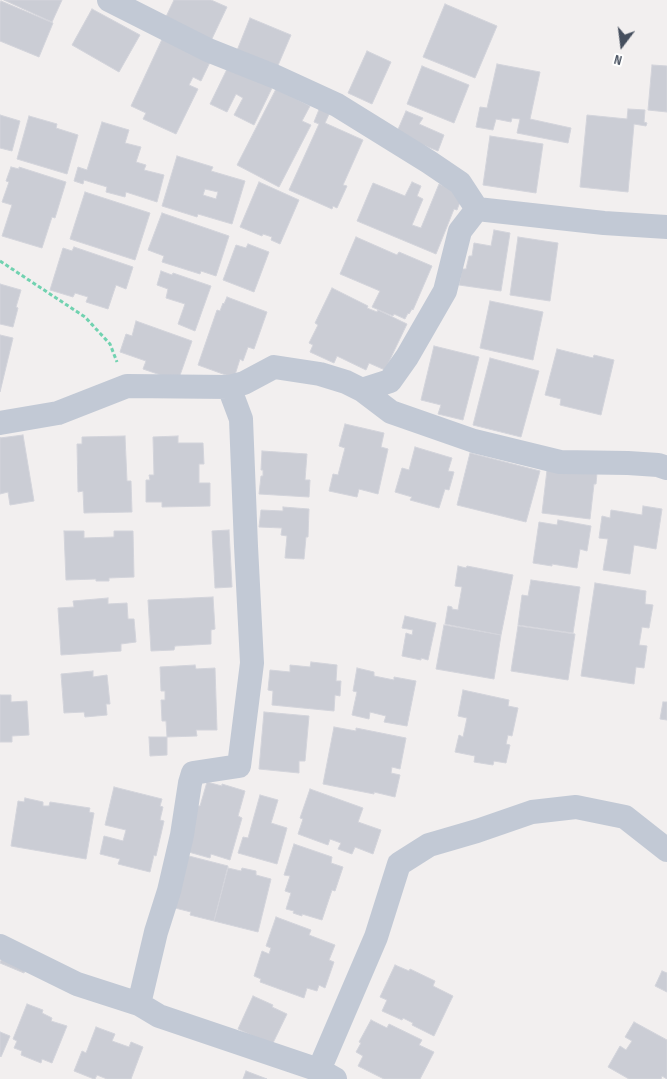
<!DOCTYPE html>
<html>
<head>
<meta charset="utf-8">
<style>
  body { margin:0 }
  #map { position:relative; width:667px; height:1079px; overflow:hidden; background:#f2efef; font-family:"Sofia Sans Condensed",sans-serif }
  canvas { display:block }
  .north { position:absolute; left:597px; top:20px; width:50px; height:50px; -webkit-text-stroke:4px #fff; paint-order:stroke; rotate:195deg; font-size:14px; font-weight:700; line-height:20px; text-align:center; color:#464f5e }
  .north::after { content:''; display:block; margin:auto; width:18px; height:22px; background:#464f5e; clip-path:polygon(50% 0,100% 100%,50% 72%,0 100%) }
</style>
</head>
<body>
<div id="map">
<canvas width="667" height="1079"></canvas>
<div class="north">N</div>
</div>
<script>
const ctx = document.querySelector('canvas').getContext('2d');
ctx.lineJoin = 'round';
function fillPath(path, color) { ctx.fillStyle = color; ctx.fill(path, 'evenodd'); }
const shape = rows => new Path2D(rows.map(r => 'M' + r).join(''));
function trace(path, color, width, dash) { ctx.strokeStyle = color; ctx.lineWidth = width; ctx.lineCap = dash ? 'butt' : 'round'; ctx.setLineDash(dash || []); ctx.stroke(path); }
const building = shape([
  [4,0,62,0,52,22,4,0],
  [174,0,211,0,227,7,209,45,163,23,174,0],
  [1,1,53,23,39,57,0,41,0,3,1,1],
  [445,4,497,26,475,78,423,57,445,4],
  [92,9,140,35,119,72,72,45,92,9],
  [250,18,291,35,276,70,236,53,250,18],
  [164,35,212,58,201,81,193,77,189,85,198,89,176,134,143,119,146,113,131,106,164,35],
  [367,51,391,62,372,104,348,93,367,51],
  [497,64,540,72,530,119,571,128,568,143,517,133,520,119,512,118,511,122,496,119,493,130,476,127,480,107,487,108,497,64],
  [229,65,273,86,254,125,234,115,243,98,236,94,227,112,210,104,229,65],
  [652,65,667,66,667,112,648,110,652,65],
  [422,66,469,85,454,123,407,104,422,66],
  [276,89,310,106,302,121,311,125,279,187,237,165,276,89],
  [320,107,330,112,325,123,363,140,343,185,347,186,337,208,333,206,332,209,289,190,319,124,314,122,320,107],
  [628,109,645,110,644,122,647,123,646,126,634,124,628,192,580,187,587,115,627,119,628,109],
  [406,111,423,118,419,124,444,135,438,151,396,134,406,111],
  [0,115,20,121,12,151,0,148,0,115],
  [29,116,57,124,56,128,78,135,67,174,17,159,29,116],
  [102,122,129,130,125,143,141,147,136,162,146,165,144,170,164,175,157,202,126,192,125,197,106,192,107,187,84,180,83,184,74,181,78,167,87,170,102,122],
  [490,136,543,144,536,193,483,185,490,136],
  [177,156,213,167,211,171,245,181,232,224,198,214,197,217,162,206,177,156],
  [205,189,218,192,216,199,203,195,205,189],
  [11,167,19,169,19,167,66,182,55,218,52,217,42,248,2,236,12,205,2,202,9,182,6,181,11,167],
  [259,182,299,200,280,244,271,240,272,237,263,234,262,236,240,227,259,182],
  [412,182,421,186,417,196,423,199,412,225,421,228,439,184,463,194,457,210,454,209,436,254,357,221,373,183,405,196,412,182],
  [85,192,150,213,135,260,70,239,85,192],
  [162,213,229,236,216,276,201,271,200,274,162,262,164,256,148,250,162,213],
  [494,230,510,233,501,291,459,285,462,269,466,269,469,256,472,256,474,243,491,246,494,230],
  [356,237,397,255,399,252,432,266,413,310,412,309,409,314,408,313,405,319,394,314,393,316,372,307,380,291,340,274,356,237],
  [518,237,558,243,550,301,510,295,518,237],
  [248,244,269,252,254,292,223,280,236,245,246,248,248,244],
  [74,247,133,267,126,289,116,285,108,309,86,302,88,297,75,293,73,297,50,290,63,248,72,251,74,247],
  [161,271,172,275,173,273,211,286,195,331,178,324,185,304,166,298,168,289,157,285,161,271],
  [0,284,21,290,16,307,18,308,13,327,0,324,0,284],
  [332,288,368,306,367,308,377,312,378,310,407,324,385,370,369,363,366,370,337,356,334,363,310,352,313,345,309,343,318,325,315,323,332,288],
  [227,297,267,312,254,349,248,347,243,361,240,359,234,378,198,365,217,310,220,311,223,303,224,304,227,297],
  [490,301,543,312,533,360,480,348,490,301],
  [136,321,192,341,178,381,143,369,146,361,120,352,126,334,132,336,136,321],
  [0,335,13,338,0,392,0,335],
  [434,346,479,357,463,420,438,414,441,405,421,400,434,346],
  [557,349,593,358,594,355,614,360,601,415,560,405,561,399,545,395,557,349],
  [490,358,539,371,521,437,473,425,490,358],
  [345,424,384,433,381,447,388,449,378,494,359,489,357,497,329,491,333,474,338,475,345,448,339,446,345,424],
  [23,435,34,501,10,505,8,492,0,494,0,437,0,438,23,435],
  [125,436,127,481,131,481,132,512,84,513,83,491,78,492,77,444,82,444,82,437,125,436],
  [178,436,178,443,203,443,204,464,199,464,199,483,210,483,210,506,162,507,162,502,146,502,146,480,150,480,149,475,154,475,153,437,178,436],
  [415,447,452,458,448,471,454,472,449,490,445,489,439,508,410,500,412,497,395,492,402,468,409,470,415,447],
  [262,451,307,454,305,480,310,480,309,497,259,494,261,476,263,476,263,470,261,470,262,451],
  [470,453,540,471,526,522,457,505,470,453],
  [547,470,597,473,596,484,594,484,590,519,542,513,547,470],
  [643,506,662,509,656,549,634,545,630,574,603,570,608,539,599,538,602,516,610,518,611,510,642,515,643,506],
  [283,507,309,509,308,537,306,537,304,559,285,558,287,536,281,535,282,528,259,527,261,510,283,511,283,507],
  [558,520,591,526,587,551,580,549,577,568,552,564,552,566,533,563,539,522,557,525,558,520],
  [229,530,232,587,215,588,212,531,229,530],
  [64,531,84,531,84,538,114,537,114,531,133,531,134,577,109,578,109,581,96,581,96,579,66,580,64,531],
  [458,566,466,568,467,566,513,575,501,635,445,624,448,606,452,607,452,609,458,610,462,587,455,586,458,566],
  [531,580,580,587,573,633,518,625,522,595,528,596,531,580],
  [595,583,646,591,645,604,653,605,649,628,642,627,639,645,647,646,644,668,636,667,634,684,581,676,595,583],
  [213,597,215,629,211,630,211,644,175,646,174,650,151,651,148,600,213,597],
  [108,598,108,604,127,603,128,619,134,619,136,642,121,644,121,651,61,655,58,608,74,607,73,601,108,598],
  [405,616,436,623,428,660,421,658,421,660,402,656,406,633,412,635,413,630,402,628,405,616],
  [444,625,501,635,494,679,436,669,444,625],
  [518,626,575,634,568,680,511,671,518,626],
  [311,662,337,665,336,681,341,681,340,696,335,695,334,711,272,705,273,691,268,690,270,670,290,672,290,665,310,667,311,662],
  [195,665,196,669,215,668,217,730,196,730,197,736,167,737,166,721,162,721,161,700,165,700,165,691,161,691,160,667,195,665],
  [357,668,374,672,374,676,394,680,394,677,416,681,407,726,384,722,386,716,370,712,369,719,352,715,357,692,353,691,357,668],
  [93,671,93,677,107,675,110,704,106,704,107,715,85,717,84,712,64,713,61,674,93,671],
  [463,690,509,700,508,706,518,708,512,736,508,735,506,744,510,745,506,763,494,761,493,765,474,762,475,756,455,752,459,735,463,737,467,718,458,716,463,690],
  [0,695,11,695,11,702,27,701,29,735,12,736,12,742,0,742,0,695],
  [663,702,667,702,667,720,660,719,663,702],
  [264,712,309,716,305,761,299,761,299,773,259,769,264,712],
  [334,727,356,731,356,728,406,738,400,769,392,767,391,773,400,775,395,797,374,792,374,794,323,784,334,727],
  [149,737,167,737,167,755,150,756,149,737],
  [207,782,222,786,222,784,245,791,238,816,242,818,230,860,211,854,210,858,185,851,197,806,200,806,207,782],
  [114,787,162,799,160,806,163,807,160,820,164,821,156,856,154,855,150,872,118,864,120,859,100,854,104,836,123,841,126,830,105,825,114,787],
  [310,789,363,808,358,822,381,830,373,854,355,847,352,854,338,849,341,843,330,839,328,845,298,834,303,819,300,818,310,789],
  [260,795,278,800,271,823,287,828,277,864,238,853,243,837,248,838,260,795],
  [25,798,43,802,43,806,49,806,50,802,90,808,89,812,94,813,86,859,11,846,18,801,24,802,25,798],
  [294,844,332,857,331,863,343,867,335,891,332,890,322,920,302,914,302,916,293,913,294,911,286,909,291,893,285,891,290,876,284,875,294,844],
  [185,855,228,866,214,921,190,915,191,912,171,907,185,855],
  [228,868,241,871,242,868,256,871,256,875,271,879,258,932,214,921,228,868],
  [276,917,311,930,309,935,335,945,329,960,334,962,325,988,319,985,317,991,307,988,304,998,260,982,261,979,254,976,262,951,269,954,271,948,266,946,276,917],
  [3,955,28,964,24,973,0,963,3,955],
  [395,965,409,971,410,969,435,981,433,986,453,996,434,1036,412,1025,413,1023,403,1018,402,1020,382,1011,387,1000,380,997,395,965],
  [662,971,667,973,667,992,655,986,662,971],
  [253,996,273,1005,272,1007,287,1014,272,1045,238,1029,253,996],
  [27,1004,43,1010,42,1013,52,1018,51,1021,67,1026,52,1063,42,1059,41,1063,21,1055,22,1051,14,1048,17,1041,13,1039,27,1004],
  [371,1020,387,1028,389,1024,422,1040,419,1045,434,1052,420,1079,384,1079,358,1066,363,1056,356,1052,361,1043,359,1042,371,1020],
  [634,1022,667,1040,667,1079,662,1076,661,1079,629,1079,608,1067,620,1046,626,1050,632,1041,625,1037,634,1022],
  [96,1027,115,1034,112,1041,129,1047,131,1042,143,1047,131,1079,107,1079,97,1075,95,1079,94,1079,74,1071,82,1051,86,1053,96,1027],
  [0,1032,10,1036,1,1057,0,1056,0,1032],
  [246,1071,267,1079,243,1079,246,1071]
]);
fillPath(building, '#cbcdd5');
trace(building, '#d3d4db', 1);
trace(shape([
  [0,261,85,317,110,344,117,362]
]), '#71d2b0', 3, [4, 2.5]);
trace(shape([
  [109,0,208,50,276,77,337,105,429,162,460,183,477,209,604,223,667,227],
  [362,390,390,381,407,357,445,291,460,231,477,209],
  [0,423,58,413,127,386,229,387,244,383,274,367,320,374,346,382,362,390,391,412,474,441,560,462,628,463,658,465,667,468],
  [0,946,77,984,139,1004,159,1016,319,1070,335,1079],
  [139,1004,156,932,169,891,182,835,190,783,193,773,239,766,252,663,246,546,241,419,229,387],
  [319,1070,376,937,399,864,429,845,477,831,532,812,576,807,625,817,667,850]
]), '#c2c9d5', 24);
</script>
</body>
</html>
